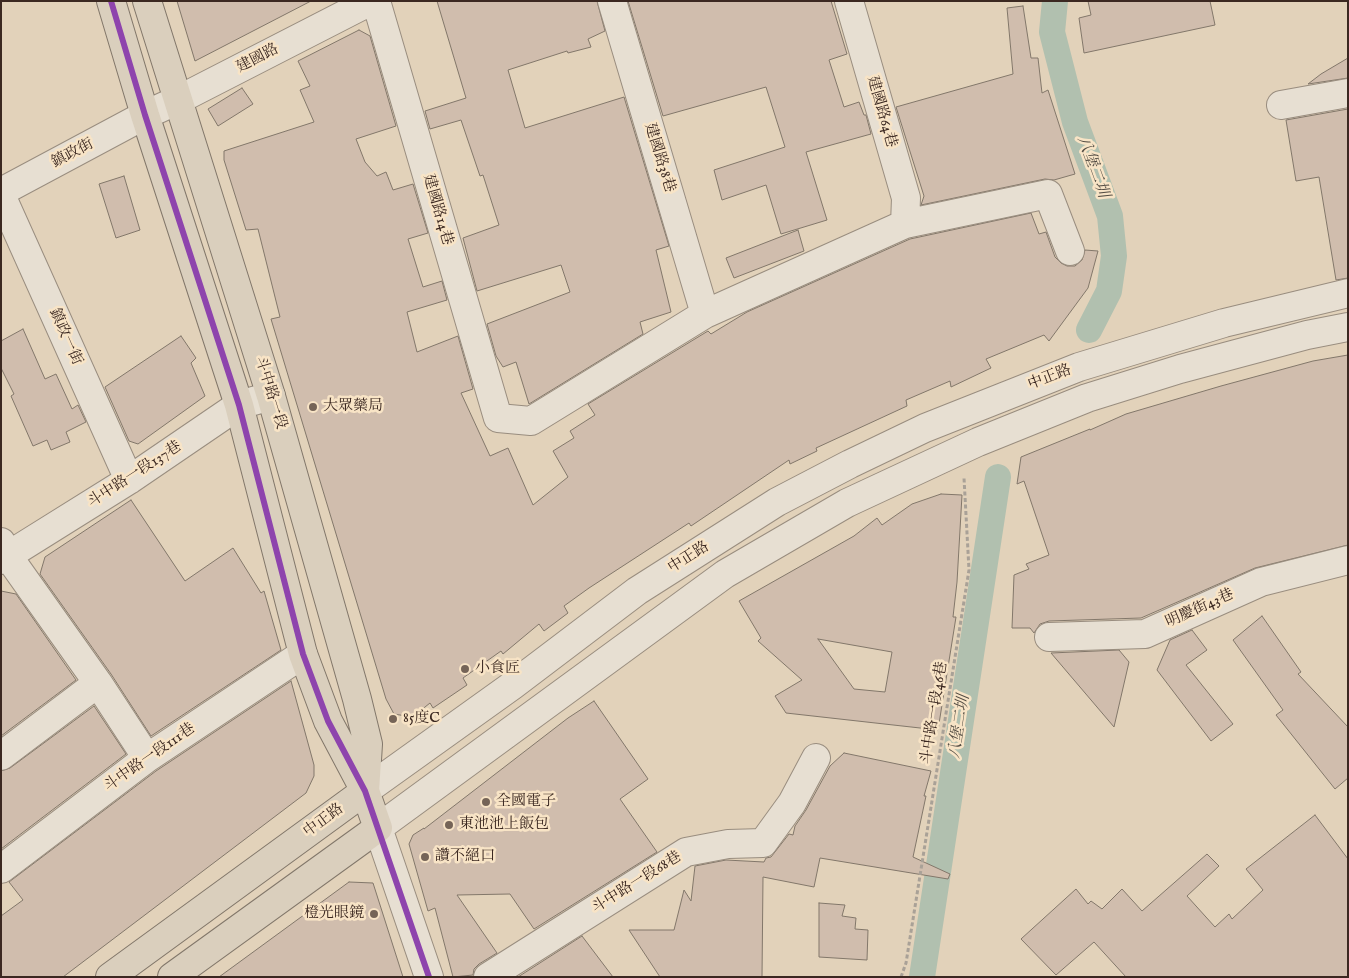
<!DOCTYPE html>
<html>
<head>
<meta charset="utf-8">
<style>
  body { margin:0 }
  #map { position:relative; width:1349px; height:978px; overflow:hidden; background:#e2d2ba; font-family:"IM FELL English",serif }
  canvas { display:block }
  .frame { position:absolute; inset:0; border:2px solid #3b2821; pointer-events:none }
</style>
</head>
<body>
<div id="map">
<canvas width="1349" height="978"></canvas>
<div class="frame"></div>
</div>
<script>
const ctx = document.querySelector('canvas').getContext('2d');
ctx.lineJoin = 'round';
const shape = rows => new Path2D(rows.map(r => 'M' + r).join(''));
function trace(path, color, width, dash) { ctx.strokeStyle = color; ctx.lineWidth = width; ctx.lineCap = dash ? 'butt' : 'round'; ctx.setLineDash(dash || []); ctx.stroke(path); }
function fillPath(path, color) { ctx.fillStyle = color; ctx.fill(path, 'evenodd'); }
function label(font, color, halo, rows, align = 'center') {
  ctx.font = font + ' "IM FELL English","Noto Serif TC",serif'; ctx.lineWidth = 5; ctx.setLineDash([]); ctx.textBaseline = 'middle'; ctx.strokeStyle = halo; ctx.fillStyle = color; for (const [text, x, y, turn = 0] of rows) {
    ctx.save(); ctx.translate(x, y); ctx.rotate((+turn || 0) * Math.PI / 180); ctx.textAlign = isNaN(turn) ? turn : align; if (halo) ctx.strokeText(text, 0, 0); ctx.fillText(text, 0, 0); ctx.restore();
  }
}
trace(shape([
  [1055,1,1052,32,1075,122,1110,216,1114,256,1109,291,1089,330],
  [922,977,998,477]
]), '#b1c0af', 26);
const building = shape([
  [177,1,311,1,195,61,177,1],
  [437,1,597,1,605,31,588,39,591,47,568,53,567,51,508,70,525,128,624,97,669,246,656,250,671,312,640,322,643,334,529,404,516,362,503,367,496,356,487,324,570,292,561,265,477,291,463,238,499,225,483,175,480,176,461,120,430,129,425,111,466,98,437,1],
  [628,1,831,1,847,54,829,60,844,107,859,102,864,115,866,115,871,134,806,152,827,220,781,234,766,185,722,200,714,170,785,147,766,87,663,116,628,1],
  [1088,1,1210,1,1215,25,1084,53,1079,18,1091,15,1088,1],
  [1023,6,1031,58,1038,58,1042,93,1048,90,1075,174,1054,180,1045,179,921,205,924,196,896,107,1013,74,1007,8,1023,6],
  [359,30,370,36,396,126,356,139,365,162,377,176,386,172,393,190,413,184,428,233,408,239,423,287,442,281,447,300,407,312,417,352,458,336,473,389,461,393,490,456,508,448,533,505,568,477,553,451,574,438,570,431,595,415,588,404,708,331,711,334,747,312,910,239,1031,213,1039,234,1046,232,1055,257,1061,263,1067,266,1075,266,1082,260,1085,250,1098,251,1088,288,1049,341,1044,335,986,359,991,368,951,387,950,381,906,400,907,406,816,448,817,451,790,464,789,460,691,526,689,523,589,588,564,606,568,613,544,631,539,624,503,654,501,651,463,678,467,685,433,708,430,703,415,715,406,716,394,714,386,699,271,319,280,317,258,229,246,230,224,160,224,151,314,122,300,90,310,86,298,61,359,30],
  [1348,58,1348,78,1308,84,1321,74,1348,58],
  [242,88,253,104,218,126,208,109,242,88],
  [1348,109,1348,278,1336,280,1319,177,1296,181,1286,120,1348,109],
  [124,176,140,230,116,238,99,184,124,176],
  [798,230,804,251,734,278,726,258,798,230],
  [23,329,45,379,56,374,72,409,78,405,86,422,66,432,70,442,51,450,47,440,33,446,11,396,14,394,1,368,1,341,23,329],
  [181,336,196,358,191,363,205,396,138,444,129,441,105,387,181,336],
  [1348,355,1348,545,1255,568,1141,618,1049,621,1040,624,1034,633,1030,628,1012,628,1014,575,1029,569,1026,564,1049,555,1024,481,1017,484,1021,457,1090,429,1090,430,1126,414,1221,386,1313,361,1348,355],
  [941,494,962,495,957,582,953,617,956,617,938,730,786,713,775,696,802,680,758,641,761,638,739,601,854,536,877,518,882,525,912,504,941,494],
  [818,639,892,652,885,692,854,689,818,639],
  [131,500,185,581,233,548,261,593,264,591,281,650,151,736,111,674,40,574,45,557,131,500],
  [1,591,16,594,76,680,1,736,1,591],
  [1262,616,1301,672,1298,674,1348,727,1348,778,1335,789,1276,715,1283,710,1233,640,1262,616],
  [1192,630,1207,650,1186,665,1233,724,1211,741,1157,670,1170,640,1192,630],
  [1119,650,1129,662,1114,727,1051,653,1119,650],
  [291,681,314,765,314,776,306,793,63,977,1,977,1,916,23,900,9,882,156,771,291,681],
  [594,701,648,779,620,799,657,852,534,929,510,894,457,895,497,953,479,964,474,969,473,975,453,977,435,908,428,911,409,844,413,835,424,828,424,829,568,718,594,701],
  [94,706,126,754,1,849,1,771,10,768,94,706],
  [844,753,931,771,924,796,926,796,913,857,950,874,948,879,820,858,814,887,763,877,762,977,660,977,629,930,674,930,684,890,691,901,695,866,726,860,764,862,766,858,771,857,789,834,793,835,795,826,806,810,830,766,844,753],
  [1315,815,1348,859,1348,977,1126,977,1094,942,1056,975,1021,939,1076,889,1088,904,1091,901,1102,909,1122,889,1142,911,1207,854,1219,866,1187,896,1215,927,1229,914,1232,919,1263,890,1246,869,1315,815],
  [349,882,373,883,403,977,219,977,349,882],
  [819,903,845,905,842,916,856,918,855,929,868,930,867,960,819,957,819,903],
  [582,936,613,977,518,977,582,936]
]);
fillPath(building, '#d0bdad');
trace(building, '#82776a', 1);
const minor = shape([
  [376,1,498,418,531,421,705,314,905,224,1048,194,1070,251],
  [612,1,705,314],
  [849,1,906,198,905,224],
  [1281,105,1348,93],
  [1,192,145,115,178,100,371,1],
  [1,195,129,480],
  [1,542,8,556,98,683,147,758],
  [1,560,129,480,239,405,271,396],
  [1049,637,1145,634,1261,582,1348,560],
  [1,756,98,683],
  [365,791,513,685,637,591,777,502,850,464,925,428,1079,367,1224,323,1348,293],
  [1,869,147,758,303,654],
  [429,977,378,828,725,574,847,503,978,442,1087,398,1180,369,1307,335,1348,327],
  [488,977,686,852,728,844,763,843,792,803,816,758]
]);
const major = shape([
  [111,1,145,115,239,405,303,654,328,721,365,791,378,828,172,977],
  [147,1,271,396,357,699,368,744,365,791],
  [110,977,365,791]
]);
trace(minor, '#998d7f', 30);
trace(major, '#82776a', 30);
trace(shape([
  [901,977,906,963,969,570,964,478]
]), '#a9a197', 3, [4, 2.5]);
trace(minor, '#e7dfd2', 28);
trace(major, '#dacfbd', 28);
trace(shape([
  [111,1,145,115,239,405,303,654,328,721,365,791,429,977]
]), '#8e44ad', 6);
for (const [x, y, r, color] of [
  [313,407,5,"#756457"],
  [465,669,5,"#756457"],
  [393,719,5,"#756457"],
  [486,802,5,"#756457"],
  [449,825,5,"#756457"],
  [425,857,5,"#756457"],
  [374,914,5,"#756457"]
]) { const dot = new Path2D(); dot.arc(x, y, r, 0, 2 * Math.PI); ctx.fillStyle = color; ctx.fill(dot); trace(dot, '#f8e4c6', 2); }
label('15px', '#3b2821', '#f8e4c6', [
  ["建國路",258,59,-27],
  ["建國路64巷",881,112,74],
  ["鎮政街",73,154,-28],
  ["建國路38巷",659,158,73],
  ["建國路14巷",437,210,74],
  ["鎮政一街",65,337,66],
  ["中正路",1050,378,-21],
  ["斗中路一段",270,393,73],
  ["斗中路一段137巷",135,475,-33],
  ["中正路",689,558,-32],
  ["明慶街43巷",1200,609,-24],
  ["斗中路一段46巷",935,713,-81],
  ["斗中路一段111巷",150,758,-35],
  ["中正路",324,821,-36],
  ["斗中路一段68巷",637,883,-32]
]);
label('15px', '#3b2821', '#f8e4c6', [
  ["大眾藥局",323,407],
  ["小食匠",475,669],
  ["85度C",403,719],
  ["全國電子",496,802],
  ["東池池上飯包",459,825],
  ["讚不絕口",435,857],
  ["橙光眼鏡",364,914,"right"]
], 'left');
label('italic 16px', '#534c43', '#f8e4c6', [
  ["八堡二圳",1092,167,70],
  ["八堡二圳",960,727,-81]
]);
</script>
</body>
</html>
